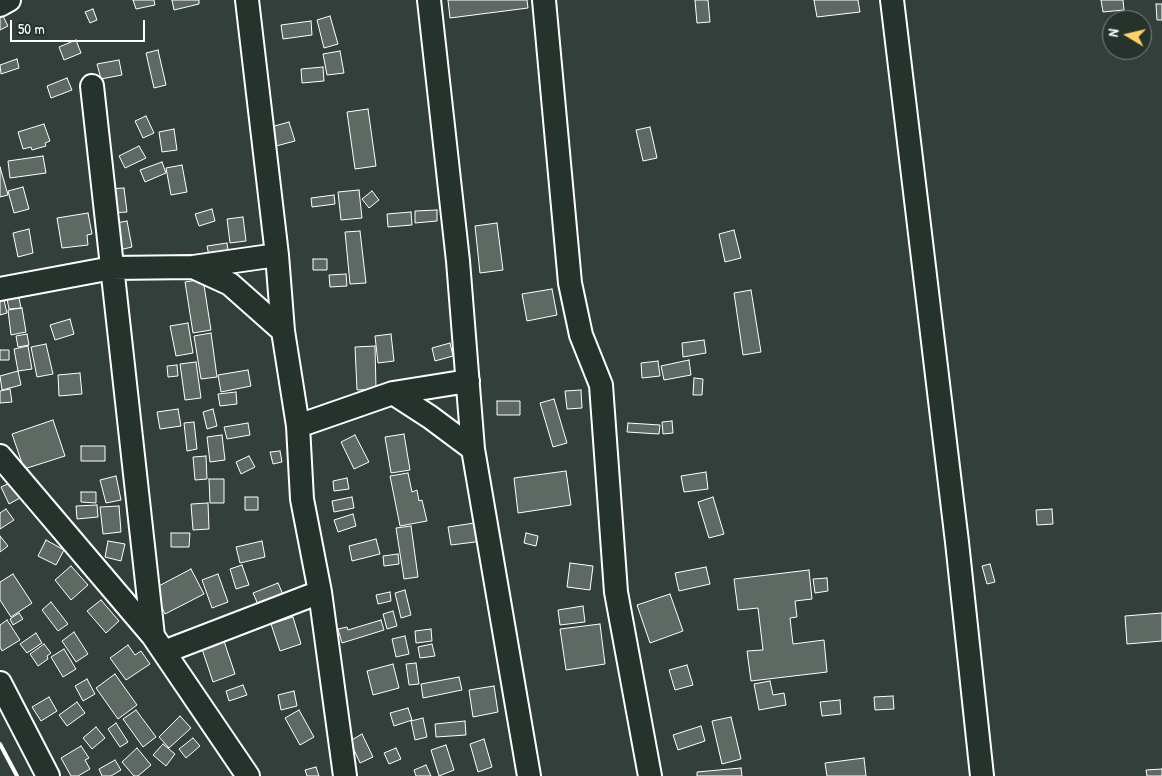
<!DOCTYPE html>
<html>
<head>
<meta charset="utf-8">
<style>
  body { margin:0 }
  #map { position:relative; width:1162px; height:776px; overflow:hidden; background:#333f3a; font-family:"Patrick Hand",sans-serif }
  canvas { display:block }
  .north { position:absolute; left:1102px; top:10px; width:50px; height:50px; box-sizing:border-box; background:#26332d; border:1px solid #7d8581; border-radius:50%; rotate:279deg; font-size:14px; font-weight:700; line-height:20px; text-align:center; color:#fff }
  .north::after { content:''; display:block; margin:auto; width:18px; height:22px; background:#ffd166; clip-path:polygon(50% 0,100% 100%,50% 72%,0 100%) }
  .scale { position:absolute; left:10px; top:20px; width:135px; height:22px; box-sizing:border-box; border:2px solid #fff; border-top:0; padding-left:6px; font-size:15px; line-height:18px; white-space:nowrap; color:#fff; -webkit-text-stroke:4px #26332d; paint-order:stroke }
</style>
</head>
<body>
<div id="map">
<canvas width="1162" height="776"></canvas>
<div class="north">N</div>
<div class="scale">50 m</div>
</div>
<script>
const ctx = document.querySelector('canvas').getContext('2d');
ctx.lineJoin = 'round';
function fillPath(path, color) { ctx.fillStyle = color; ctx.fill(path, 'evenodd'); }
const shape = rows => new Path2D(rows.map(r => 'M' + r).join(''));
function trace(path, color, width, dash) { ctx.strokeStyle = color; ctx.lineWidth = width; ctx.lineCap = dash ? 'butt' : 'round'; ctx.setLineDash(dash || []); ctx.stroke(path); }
const building = shape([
  [133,0,154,0,155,5,136,9,133,0],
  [172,0,199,0,199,4,174,10,172,0],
  [448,0,527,0,528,8,450,18,448,0],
  [695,0,708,0,710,22,697,23,695,0],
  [814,0,858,0,860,12,817,17,814,0],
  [1101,0,1123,0,1124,10,1103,12,1101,0],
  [1156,4,1162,4,1162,20,1157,20,1156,4],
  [93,9,97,20,90,23,85,12,93,9],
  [2,14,8,26,0,30,0,15,2,14],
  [330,16,338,44,324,48,317,20,330,16],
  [311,21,312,35,283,39,281,25,311,21],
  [76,40,81,53,64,60,59,47,76,40],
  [158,50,166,85,154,88,146,53,158,50],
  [340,51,344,73,327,75,323,54,340,51],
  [17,59,19,68,1,74,0,65,17,59],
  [119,60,122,75,101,79,97,64,119,60],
  [323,67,324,81,302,83,301,69,323,67],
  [67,78,72,90,51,98,47,86,67,78],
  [368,109,376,166,355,169,347,112,368,109],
  [146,116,154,133,143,138,135,121,146,116],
  [289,122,295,141,276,146,271,127,289,122],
  [44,124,50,141,45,143,46,146,32,150,31,147,23,149,18,132,44,124],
  [650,127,657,158,643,161,636,130,650,127],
  [174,129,177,150,162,152,159,132,174,129],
  [139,146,146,158,125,168,119,156,139,146],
  [43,156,46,173,10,178,8,161,43,156],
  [162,162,166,173,145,182,140,170,162,162],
  [182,165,187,192,171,195,166,168,182,165],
  [0,167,8,195,0,197,0,167],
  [23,187,29,209,14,213,8,191,23,187],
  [124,188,127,212,110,213,108,189,124,188],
  [359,190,362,218,341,220,338,192,359,190],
  [372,191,379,200,369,208,362,199,372,191],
  [334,195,335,204,312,207,311,198,334,195],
  [212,209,215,221,199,226,195,214,212,209],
  [437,210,437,221,415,223,415,211,437,210],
  [411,212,412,225,388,227,387,214,411,212],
  [88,213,92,234,87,235,88,245,62,248,57,218,88,213],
  [243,217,246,241,230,243,227,219,243,217],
  [127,221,132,247,115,251,111,224,127,221],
  [497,223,503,270,480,273,475,226,497,223],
  [29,229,33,253,18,257,13,233,29,229],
  [734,230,741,258,725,262,719,234,734,230],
  [360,231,366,283,350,284,345,232,360,231],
  [227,243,229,257,210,261,207,246,227,243],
  [313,259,327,259,327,270,313,270,313,259],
  [346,274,347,286,330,287,329,275,346,274],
  [203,279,211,330,193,333,185,282,203,279],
  [552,289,557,315,527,321,522,294,552,289],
  [751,290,761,352,743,355,734,293,751,290],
  [19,298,21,308,9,309,7,299,19,298],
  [4,300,7,313,0,315,0,301,4,300],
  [22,308,26,332,11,335,8,310,22,308],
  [70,319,74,334,55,340,50,325,70,319],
  [188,323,193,353,176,356,170,326,188,323],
  [211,333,217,377,201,379,194,336,211,333],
  [27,334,29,345,18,347,16,336,27,334],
  [391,334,394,361,378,363,375,336,391,334],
  [704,340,706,353,683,357,682,343,704,340],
  [450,343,453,356,435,361,432,348,450,343],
  [46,344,53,374,37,377,31,347,46,344],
  [28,346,32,369,18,371,14,349,28,346],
  [375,346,376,389,357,390,355,347,375,346],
  [0,350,9,350,9,360,0,360,0,350],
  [689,360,691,375,664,380,661,366,689,360],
  [658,361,660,376,642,378,641,363,658,361],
  [196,362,201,398,185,400,180,364,196,362],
  [177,365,178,376,168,377,167,366,177,365],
  [248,370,251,386,221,392,218,375,248,370],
  [18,371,21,385,2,390,0,376,18,371],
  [80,373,82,394,59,396,58,375,80,373],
  [694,378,703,379,702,395,693,395,694,378],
  [10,389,12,402,0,403,0,391,10,389],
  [581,390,582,408,567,409,565,391,581,390],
  [236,392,237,404,220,406,218,394,236,392],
  [554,399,567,443,553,447,540,403,554,399],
  [497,401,520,401,520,415,497,415,497,401],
  [178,409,181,426,160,429,157,412,178,409],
  [213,409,217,426,207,429,203,412,213,409],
  [53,420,65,456,24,469,12,434,53,420],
  [672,421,673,433,663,434,662,422,672,421],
  [194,422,197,449,187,451,184,423,194,422],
  [248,423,250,435,227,439,224,427,248,423],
  [628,423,660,425,659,434,627,432,628,423],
  [404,434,410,470,391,473,385,437,404,434],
  [222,435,225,460,210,462,207,437,222,435],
  [355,435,369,462,354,469,341,442,355,435],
  [81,446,105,446,105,461,81,461,81,446],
  [280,451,282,462,273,464,270,452,280,451],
  [206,456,207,479,195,480,193,457,206,456],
  [249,456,255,467,241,474,236,462,249,456],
  [566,471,571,505,518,513,514,478,566,471],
  [706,472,708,489,684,492,681,476,706,472],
  [408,473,412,492,417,490,419,501,422,500,427,521,400,526,390,476,408,473],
  [116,476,121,500,106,503,100,480,116,476],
  [347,478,349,489,334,491,333,481,347,478],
  [209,479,224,479,224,503,210,503,209,479],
  [12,482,20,498,9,504,1,487,12,482],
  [81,492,96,492,96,503,81,502,81,492],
  [245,497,258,497,258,510,245,510,245,497],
  [352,497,354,508,334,512,332,501,352,497],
  [713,497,724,534,709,538,698,502,713,497],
  [208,503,209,529,193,530,191,504,208,503],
  [97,505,98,517,77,519,76,506,97,505],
  [119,506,121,532,103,534,100,507,119,506],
  [6,509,14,520,0,529,0,513,6,509],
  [1052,509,1053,524,1037,525,1036,510,1052,509],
  [353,514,356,526,338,532,334,520,353,514],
  [481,522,483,541,451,545,448,527,481,522],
  [411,526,418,577,404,579,396,528,411,526],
  [171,533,190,533,189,547,171,547,171,533],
  [526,533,538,536,536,546,524,543,526,533],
  [0,536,8,546,0,552,0,536],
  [376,539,380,554,352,561,349,546,376,539],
  [46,540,64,550,56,565,38,556,46,540],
  [108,541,125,544,121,561,105,557,108,541],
  [262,541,265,557,240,563,236,547,262,541],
  [398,554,399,564,384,566,383,556,398,554],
  [570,563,593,566,590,590,567,587,570,563],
  [990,564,995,582,987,584,982,566,990,564],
  [242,565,249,585,236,589,230,569,242,565],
  [71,566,88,585,71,600,55,580,71,566],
  [706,567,710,584,679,591,675,573,706,567],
  [191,569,204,594,165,614,153,589,191,569],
  [809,570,812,599,795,601,797,617,790,618,793,644,824,640,827,672,751,681,747,651,763,650,758,608,738,610,734,579,809,570],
  [13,574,32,603,11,617,0,600,0,582,13,574],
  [218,574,228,602,212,608,202,580,218,574],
  [827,578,828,591,815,593,813,579,827,578],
  [278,583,285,599,260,609,253,593,278,583],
  [405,590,411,615,401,618,395,593,405,590],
  [390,592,391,601,378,604,376,595,390,592],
  [670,594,683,631,650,643,637,605,670,594],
  [101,600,119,621,106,633,87,611,101,600],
  [51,602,68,624,58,631,42,610,51,602],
  [583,606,585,622,560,625,558,610,583,606],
  [393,611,397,626,387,629,383,614,393,611],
  [19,613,23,619,13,625,10,619,19,613],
  [1162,613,1162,641,1127,644,1125,616,1162,613],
  [293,617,301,644,280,651,271,624,293,617],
  [7,620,20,640,2,651,0,647,0,625,7,620],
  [381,620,384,630,342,643,338,629,347,627,348,630,381,620],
  [600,624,605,664,566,670,560,629,600,624],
  [431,629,432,641,416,643,415,631,431,629],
  [74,632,88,654,76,662,62,641,74,632],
  [36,633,42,643,27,653,20,644,36,633],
  [405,636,409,654,396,657,392,639,405,636],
  [224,641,235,674,213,682,202,649,224,641],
  [44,644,51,653,47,656,48,659,38,666,30,654,44,644],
  [432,644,435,656,420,658,418,647,432,644],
  [128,645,135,655,141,651,150,664,126,680,110,658,128,645],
  [64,649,76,669,63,677,51,657,64,649],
  [416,663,419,684,409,685,406,664,416,663],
  [393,664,399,688,373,695,367,671,393,664],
  [687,665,693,685,675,690,669,670,687,665],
  [115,674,137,705,118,719,96,688,115,674],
  [459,677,462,690,423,698,421,684,459,677],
  [87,679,95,694,83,701,75,686,87,679],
  [770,681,773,695,784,693,786,705,759,710,754,684,770,681],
  [243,685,247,695,229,701,226,691,243,685],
  [494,686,498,712,473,717,469,690,494,686],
  [294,691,297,706,281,710,278,695,294,691],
  [893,696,894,709,875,710,874,697,893,696],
  [49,697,57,711,41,721,32,707,49,697],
  [840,700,841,714,822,716,820,702,840,700],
  [77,702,85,713,67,726,59,715,77,702],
  [408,708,412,720,394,726,390,713,408,708],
  [136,710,156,737,143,747,123,719,136,710],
  [299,710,314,737,300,745,285,718,299,710],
  [180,716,191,728,169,748,159,737,180,716],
  [731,717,741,759,722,764,712,721,731,717],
  [423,718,427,737,415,740,411,721,423,718],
  [465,721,466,735,436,737,435,724,465,721],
  [116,723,128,742,120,747,108,729,116,723],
  [701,726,705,741,678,750,673,735,701,726],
  [96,727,105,738,92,749,83,738,96,727],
  [362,734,373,757,360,763,350,741,362,734],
  [193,738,200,746,186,758,179,749,193,738],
  [484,739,492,767,478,772,470,744,484,739],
  [163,744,175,754,166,766,153,755,163,744],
  [446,745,454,770,439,776,431,750,446,745],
  [81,746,89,758,85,760,90,769,78,776,71,776,61,758,81,746],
  [137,748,151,765,138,776,134,776,122,762,137,748],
  [396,748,401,759,389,764,384,753,396,748],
  [864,758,866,776,827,776,825,763,864,758],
  [115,760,121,770,111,776,102,776,99,769,115,760],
  [426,765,431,776,416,776,414,770,426,765],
  [316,767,319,776,307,776,305,770,316,767],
  [741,768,742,776,697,776,697,772,741,768],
  [1162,769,1162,776,1147,776,1146,770,1162,769]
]);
fillPath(building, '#5f6964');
trace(building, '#fff', 1);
const minor = shape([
  [247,0,277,255,283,331,298,426,302,499,320,592,345,776],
  [429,0,458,261,473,449,529,776],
  [544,0,570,283,581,335,601,385,616,592,650,776],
  [892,0,957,542,982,776],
  [0,5,9,0],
  [92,86,153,636],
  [193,267,230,284,283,331],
  [0,289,112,268,193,267,277,255],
  [393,393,430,417,473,449],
  [298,426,393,393,468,381],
  [0,456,153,636,248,776],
  [164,652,320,592],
  [0,683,48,776]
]);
trace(minor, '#fff', 26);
trace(minor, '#26332d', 22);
trace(shape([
  [0,744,17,776]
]), '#fff', 4);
</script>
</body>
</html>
